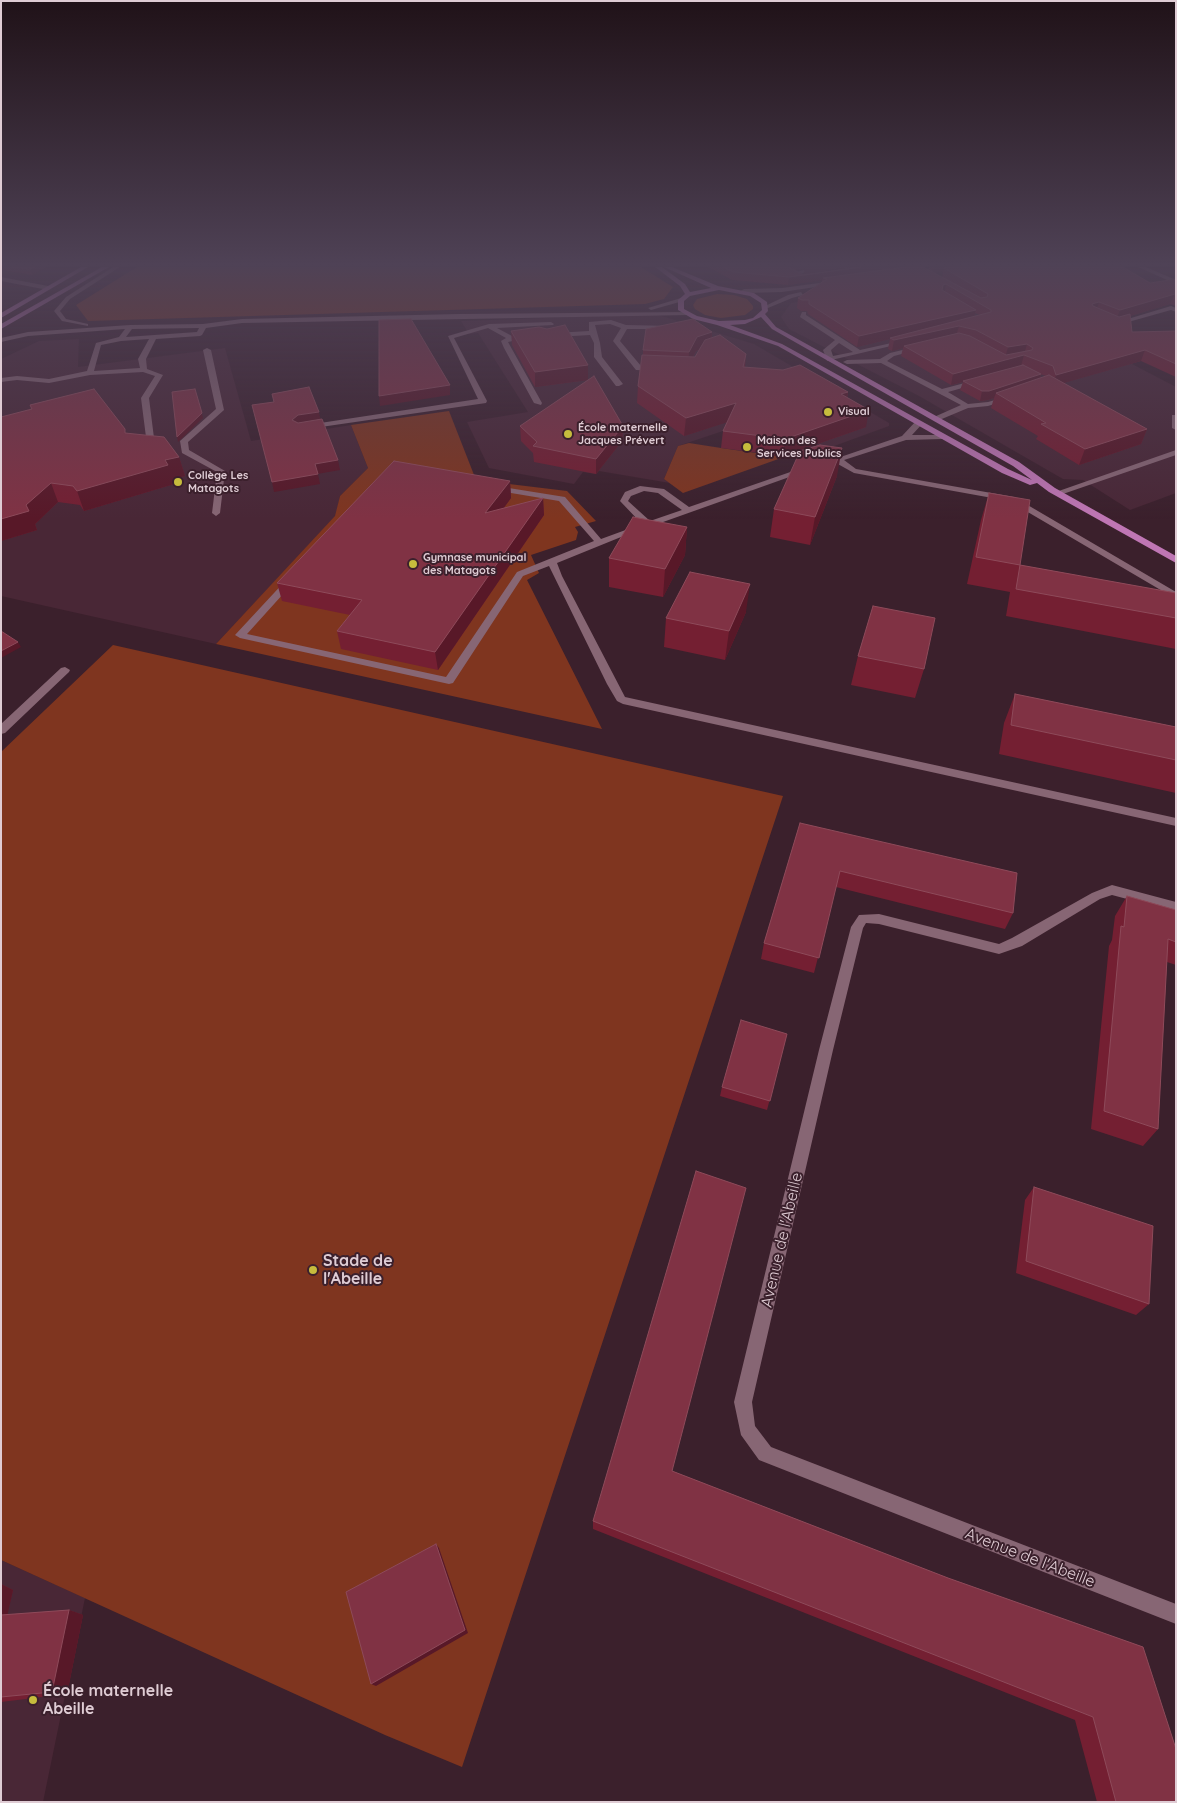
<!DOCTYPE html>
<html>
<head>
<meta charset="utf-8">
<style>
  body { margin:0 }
  #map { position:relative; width:1177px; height:1803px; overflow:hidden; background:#3b202c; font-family:Quicksand,sans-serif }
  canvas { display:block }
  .frame { position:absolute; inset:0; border:2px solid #dfccd4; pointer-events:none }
</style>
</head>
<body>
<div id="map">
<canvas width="1177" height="1803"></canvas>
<div class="frame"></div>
</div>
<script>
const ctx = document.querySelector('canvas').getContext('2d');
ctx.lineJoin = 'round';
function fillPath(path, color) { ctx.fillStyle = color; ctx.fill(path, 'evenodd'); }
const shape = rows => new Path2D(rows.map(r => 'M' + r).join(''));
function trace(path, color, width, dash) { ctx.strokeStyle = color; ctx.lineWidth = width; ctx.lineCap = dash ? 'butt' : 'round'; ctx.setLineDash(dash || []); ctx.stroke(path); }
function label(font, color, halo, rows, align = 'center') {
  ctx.font = font + ' Quicksand,sans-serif'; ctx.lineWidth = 4; ctx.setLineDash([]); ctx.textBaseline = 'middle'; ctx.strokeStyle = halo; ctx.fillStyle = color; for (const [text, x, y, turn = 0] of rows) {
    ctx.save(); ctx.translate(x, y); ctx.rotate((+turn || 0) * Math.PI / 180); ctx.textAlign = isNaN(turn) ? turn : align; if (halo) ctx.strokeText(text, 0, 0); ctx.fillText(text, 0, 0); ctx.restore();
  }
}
fillPath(shape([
  [890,286,1088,341,1176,387,1176,493,1130,510,1083,480,1063,479,919,396,789,329,781,317,791,303],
  [655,314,754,344,889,423,889,426,804,457,750,422,678,446,664,479,670,483,599,471,596,474,583,472,574,484,489,468,467,422,528,412,478,333,469,334,461,321],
  [79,339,78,367,225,348,251,441,351,425,368,468,340,496,336,516,216,644,1,596,1,359,39,341],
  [1,1560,85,1598,43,1802,1,1802]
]), '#492736');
fillPath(shape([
  [137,267,641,267,673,287,664,299,645,304,88,321,76,305],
  [717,294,734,295,747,299,753,306,753,309,745,315,721,318,705,315,695,309,693,305,697,299],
  [449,411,476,480,567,491,596,521,575,527,578,532,576,540,531,555,539,573,527,580,602,729,216,644,335,516,340,496,368,468,351,425],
  [689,443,721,448,784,457,683,493,664,479,678,446],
  [113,645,783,796,462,1767,385,1735,1,1560,1,752]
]), '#7f351f');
fillPath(shape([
  [113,267,120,267,70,299,60,311,66,319,88,324,88,326,62,321,54,311,66,297,113,267],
  [813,267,822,267,793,276,790,274,813,267],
  [1138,267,1146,267,1176,280,1176,284,1138,267],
  [1,277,48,286,51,288,48,290,1,281,1,277],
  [834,281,836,284,782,292,744,293,741,291,744,289,782,288,834,281],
  [801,292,803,295,792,298,768,308,763,307,788,295,801,292],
  [681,298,683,299,683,301,651,310,648,308,681,298],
  [1171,306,1176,308,1176,312,1171,310,1114,326,1111,324,1171,306],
  [686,312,688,313,688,315,242,323,206,328,202,335,200,336,156,339,146,359,147,369,163,375,149,398,154,438,139,449,135,447,146,437,141,398,155,376,143,372,90,375,49,383,17,380,1,382,1,378,17,376,49,379,87,371,96,343,119,337,125,329,28,336,1,342,1,338,28,332,130,325,203,324,242,319,459,314,686,312],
  [199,328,197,332,126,337,132,329,199,328],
  [149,339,138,359,140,368,94,371,101,345,121,341,149,339],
  [802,312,806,312,806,315,860,350,905,340,908,342,827,361,823,350,835,340,800,317,802,312],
  [839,343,853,352,833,356,831,350,839,343],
  [611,320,626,325,672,326,673,327,670,329,627,329,620,341,641,366,659,367,659,371,636,370,613,341,621,328,610,324,595,325,600,343,602,357,623,384,619,386,616,386,594,357,594,343,590,335,555,337,552,335,555,333,589,331,589,322,611,320],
  [551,322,554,324,553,325,497,328,512,336,528,335,531,337,508,342,542,403,541,405,534,403,504,348,501,341,506,338,488,328,454,338,487,401,486,403,307,429,303,427,307,425,478,399,448,336,489,324,551,322],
  [919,346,921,347,921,349,894,356,887,361,942,389,980,379,980,383,948,392,968,404,988,402,1009,396,1013,398,988,406,968,408,937,421,933,419,934,417,961,405,881,363,847,364,843,362,847,360,880,359,890,353,919,346],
  [207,348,211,350,224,410,188,442,189,450,225,471,220,513,216,516,212,513,217,472,182,453,180,441,216,409,203,350,207,348],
  [1172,415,1176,415,1176,430,1172,428,1172,415],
  [916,421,923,423,912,435,942,435,946,437,942,439,906,440,844,460,856,469,1014,497,1176,592,1176,599,1009,501,854,473,836,463,824,466,820,464,902,436,916,421],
  [1176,450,1176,455,1060,495,1053,493,1176,450],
  [802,468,809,470,621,537,557,563,562,576,625,697,1176,818,1176,826,623,704,617,701,607,684,549,566,523,576,453,683,449,684,240,638,235,635,287,579,290,578,295,581,293,583,247,634,446,677,517,572,594,541,559,501,493,490,490,489,490,485,565,497,601,539,642,524,620,501,625,492,640,486,664,489,689,507,802,468],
  [644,491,658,493,682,510,650,521,628,501,631,496,644,491],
  [65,667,70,670,69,672,5,733,1,734,1,724,61,668,65,667],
  [1112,885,1176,902,1176,912,1112,895,1100,899,1022,946,999,954,879,924,866,923,863,928,833,1050,752,1402,755,1426,771,1447,1176,1604,1176,1624,759,1460,741,1435,734,1402,819,1050,851,927,859,915,879,914,999,944,1012,938,1092,893,1112,885]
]), '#876674');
fillPath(shape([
  [81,267,88,267,1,318,1,313,81,267],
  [102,267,109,267,1,329,1,324,102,267],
  [655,267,662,267,685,284,690,292,711,288,664,267,672,267,718,286,754,293,767,302,768,311,765,314,776,327,1019,462,1055,488,1176,556,1176,563,1049,492,1037,483,1030,485,1002,473,778,346,717,325,693,319,678,310,678,300,685,294,680,286,655,267],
  [719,290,750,296,761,303,762,310,753,318,745,320,719,321,697,316,684,309,684,301,690,296,719,290],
  [761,317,772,329,1013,466,1032,480,1008,469,782,344,730,325,745,324,761,317]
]), '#bf76b4');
fillPath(shape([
  [1,267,46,267,32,275,1,270],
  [708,267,923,267,928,270,929,267,1123,267,1150,283,1176,279,1176,306,1170,304,1130,316,1132,332,1176,331,1176,377,1141,361,1063,383,1147,429,1141,444,1079,465,1036,439,1038,436,991,408,994,398,987,400,980,401,960,390,963,382,951,385,901,356,903,348,892,351,888,349,890,339,857,347,808,314,807,311,801,311,797,308,798,298,822,282,822,280,788,285,732,280],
  [805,268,804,275,796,271],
  [839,268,849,268,804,275],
  [943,271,942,277,935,273],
  [975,313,980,315,974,317],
  [1040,374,1046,376,1040,378,1041,374],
  [511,331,588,365,588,380,535,387,512,345],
  [712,332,712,338,746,354,745,367,848,392,847,398,866,427,783,456,721,448,723,431,727,422,684,436,637,403,638,386,643,355,643,350],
  [699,350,695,357,693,357,696,351],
  [30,405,127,433,179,457,185,476,173,479,174,484,84,511,80,505,58,502,35,524,37,530,1,541,31,410],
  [520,426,623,426,622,441,596,474,534,462,533,453,521,441],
  [837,476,810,545,770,537,774,509],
  [510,481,511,498,503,509,543,498,544,515,438,670,341,649,337,631,350,615,282,601,277,583],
  [989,493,1020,565,1176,593,1176,649,1006,616,1010,592,967,584,981,520],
  [687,527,685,555,663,597,609,587,609,558],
  [746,612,725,660,664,647,666,618],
  [858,656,924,669,915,698,851,685],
  [1015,694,1176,727,1176,793,999,754,1004,723],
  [800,823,1013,913,1005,929,836,887,814,973,761,959,764,943],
  [1127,896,1176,910,1176,965,1167,962,1158,1129,1143,1146,1091,1129,1109,946,1112,940,1115,916],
  [787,1034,767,1110,720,1096,722,1087],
  [1034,1187,1149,1304,1136,1315,1016,1273,1025,1200],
  [672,1471,948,1578,1143,1647,1176,1802,1097,1802,1075,1720,593,1529,593,1521],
  [1,1584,13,1590,7,1615,69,1610,83,1615,67,1694,1,1702]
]), '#741f32');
fillPath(shape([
  [35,267,46,267,32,275,30,269],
  [796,267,839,267,839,268,804,275,805,268,796,271],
  [861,267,912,267,823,278,822,280,788,285,789,277],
  [934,267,955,267,944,268,943,271,932,274],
  [946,284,944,294,940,295,943,285],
  [1175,294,1170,304,1116,320,1120,310],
  [1099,302,1096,312,1092,304],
  [976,310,973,320,890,338,890,339,857,347,859,336],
  [959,326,956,336,904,346,903,348,892,351,894,340],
  [712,332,711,346,696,351,688,366,689,352,697,337],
  [1027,344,1024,355,1005,358,1008,347],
  [1145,350,1141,361,1053,386,1056,375],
  [1024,355,1021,366,951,385,953,374],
  [588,365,588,380,535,387,535,372],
  [1041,374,1038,384,996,393,994,398,987,400,980,401,982,391],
  [450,385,450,395,380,406,379,396],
  [195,389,203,418,178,442,177,437],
  [848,392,845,409,841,394],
  [736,403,734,420,684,436,686,418],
  [869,410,866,427,783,456,785,439],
  [319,412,321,422,294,430,292,420,298,415],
  [623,426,622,441,596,474,596,459],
  [1147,429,1141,444,1079,465,1085,449],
  [842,448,837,476,810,545,815,517],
  [179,457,185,476,173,479,174,484,84,511,77,491,165,460],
  [338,460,340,470,317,474,315,464],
  [318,474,320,484,274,492,272,482],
  [510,481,511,498,487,531,485,513],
  [51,483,58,502,35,524,37,530,1,541,1,519,26,505],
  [543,498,544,515,438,670,435,652],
  [687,527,685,555,663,597,665,569],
  [750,584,746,612,725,660,729,631],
  [18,642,21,647,1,658,1,651],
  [436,1544,439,1548,468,1633,376,1686,371,1684],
  [1,1584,13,1590,6,1621,1,1619],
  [69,1610,83,1615,67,1694,52,1692]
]), '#581828');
const building = shape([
  [11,267,35,267,30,269,11,267],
  [723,267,788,267,804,275,861,267,789,277,733,272,723,267],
  [906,267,923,267,981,298,987,297,988,294,944,268,948,267,1123,267,1150,283,1176,279,1176,294,1175,294,1120,310,1099,302,1092,304,1093,306,1119,317,1130,314,1132,332,1176,331,1176,364,1145,350,1056,375,1053,366,1024,355,953,374,904,346,959,333,970,336,1006,355,1032,350,1033,348,1027,344,1008,347,976,330,959,326,894,340,890,338,991,312,991,310,946,284,943,285,942,290,976,310,859,336,809,304,809,300,802,300,798,298,827,279,823,278,906,267],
  [411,319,450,385,379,396,379,320,411,319],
  [693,319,712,332,697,337,689,352,643,350,646,329,693,319],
  [565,325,588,365,535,372,511,331,539,327,547,329,565,325],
  [720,335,746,354,743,367,783,370,800,365,848,392,841,394,869,410,785,439,723,431,736,403,686,418,638,386,642,355,695,357,705,340,720,335],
  [1023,365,1041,374,989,391,982,391,963,381,1023,365],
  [1049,375,1147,429,1085,449,1041,424,1046,423,996,393,1049,375],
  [594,376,623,426,596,459,533,446,537,442,520,426,594,376],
  [309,387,319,412,298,415,292,420,298,423,322,419,338,460,315,464,318,474,272,482,252,405,274,402,272,394,309,387],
  [94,389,125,429,125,433,164,437,179,457,165,460,168,465,77,491,73,486,51,483,26,505,29,511,1,519,1,417,32,409,30,405,94,389],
  [195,389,202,413,177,437,172,392,195,389],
  [820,445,842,448,815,517,774,509,800,451,820,445],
  [394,461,510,481,485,513,543,498,435,652,337,631,362,600,277,583,394,461],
  [989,493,1030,500,1020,565,1176,593,1176,618,1016,589,1020,565,976,557,989,493],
  [633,517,687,527,665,569,609,558,633,517],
  [690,572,750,584,729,631,666,618,690,572],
  [873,606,935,618,924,669,858,656,873,606],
  [1,631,18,642,1,651,1,631],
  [1015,694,1176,727,1176,760,1011,725,1015,694],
  [800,823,1017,873,1013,913,840,871,819,958,764,943,800,823],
  [1127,896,1176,910,1176,942,1168,939,1158,1129,1104,1111,1121,926,1124,927,1127,896],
  [741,1020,787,1034,770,1101,722,1087,741,1020],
  [696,1171,746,1188,672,1471,948,1578,1143,1647,1176,1749,1176,1802,1116,1802,1093,1717,593,1521,696,1171],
  [1034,1187,1153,1226,1149,1304,1026,1261,1034,1187],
  [436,1544,465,1630,371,1684,346,1592,436,1544],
  [69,1610,52,1692,1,1697,1,1615,69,1610]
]);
fillPath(building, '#803244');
trace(building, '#8e4a5a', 1);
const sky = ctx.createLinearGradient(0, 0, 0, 519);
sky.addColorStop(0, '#201218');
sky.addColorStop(0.51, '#4f4256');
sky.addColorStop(1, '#4f425600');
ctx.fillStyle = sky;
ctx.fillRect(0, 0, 1177, 519);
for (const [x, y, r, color] of [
  [828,412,5,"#c6bc3d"],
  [568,434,5,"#c6bc3d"],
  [747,447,5,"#c6bc3d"],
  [178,482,5,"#c6bc3d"],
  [413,564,5,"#c6bc3d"],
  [313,1270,5,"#c6bc3d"],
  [33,1700,5,"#c6bc3d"]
]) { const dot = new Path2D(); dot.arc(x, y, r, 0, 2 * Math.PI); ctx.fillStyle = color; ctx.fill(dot); trace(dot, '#3b202c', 2); }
label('bold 11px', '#dfccd4', '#3b202c', [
  ["Visual",838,412],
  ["École maternelle",578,428],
  ["Jacques Prévert",578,441],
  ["Maison des",757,441],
  ["Services Publics",757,454],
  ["Collège Les",188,476],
  ["Matagots",188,489],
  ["Gymnase municipal",423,558],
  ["des Matagots",423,571]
], 'left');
label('16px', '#dfccd4', '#3b202c', [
  ["Avenue de l'Abeille",782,1240,-77],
  ["Avenue de l'Abeille",1030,1558,21]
]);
label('bold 16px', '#dfccd4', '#3b202c', [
  ["Stade de",323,1261],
  ["l'Abeille",323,1279],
  ["École maternelle",43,1691],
  ["Abeille",43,1709]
], 'left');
</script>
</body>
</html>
